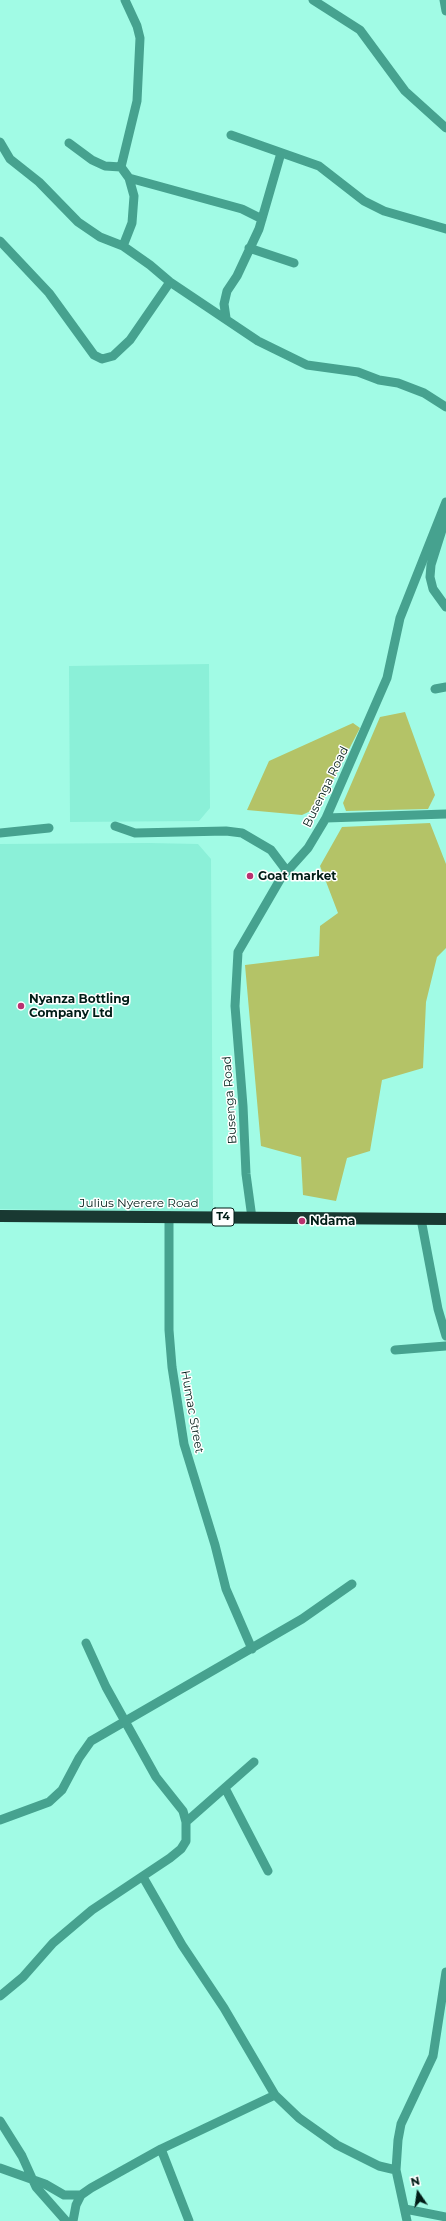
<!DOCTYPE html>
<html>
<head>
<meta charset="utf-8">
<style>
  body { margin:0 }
  #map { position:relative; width:446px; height:2221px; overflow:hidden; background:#a1fbe5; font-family:Montserrat,sans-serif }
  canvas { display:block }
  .north { position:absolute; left:398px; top:2173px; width:40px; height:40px; -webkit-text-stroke:3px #fff; paint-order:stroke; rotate:347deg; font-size:11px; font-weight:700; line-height:16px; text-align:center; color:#011d17 }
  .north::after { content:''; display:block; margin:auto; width:14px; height:18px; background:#011d17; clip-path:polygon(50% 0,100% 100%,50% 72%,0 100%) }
</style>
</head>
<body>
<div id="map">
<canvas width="446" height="2221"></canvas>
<div class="north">N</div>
</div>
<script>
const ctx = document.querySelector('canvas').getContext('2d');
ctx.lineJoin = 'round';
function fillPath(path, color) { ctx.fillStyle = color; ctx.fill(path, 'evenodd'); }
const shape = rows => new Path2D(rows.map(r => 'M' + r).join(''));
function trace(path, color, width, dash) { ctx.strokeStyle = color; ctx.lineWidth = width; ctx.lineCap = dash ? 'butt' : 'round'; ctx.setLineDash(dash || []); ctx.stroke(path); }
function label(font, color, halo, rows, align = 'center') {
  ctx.font = font + ' Montserrat,sans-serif'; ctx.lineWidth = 3; ctx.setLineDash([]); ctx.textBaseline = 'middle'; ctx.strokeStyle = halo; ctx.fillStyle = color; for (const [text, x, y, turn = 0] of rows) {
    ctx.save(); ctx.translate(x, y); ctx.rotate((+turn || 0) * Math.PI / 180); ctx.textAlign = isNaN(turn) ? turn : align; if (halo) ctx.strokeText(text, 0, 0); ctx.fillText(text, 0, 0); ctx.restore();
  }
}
fillPath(shape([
  [209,664,210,808,199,821,70,822,69,666],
  [149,843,198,844,211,859,213,1213,0,1209,0,844]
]), '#8bf0d8');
fillPath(shape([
  [405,712,435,795,428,809,346,811,343,803,380,717],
  [353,723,360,728,319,807,302,815,247,810,269,761],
  [430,823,446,864,446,948,437,957,426,1002,423,1068,382,1080,370,1151,347,1158,336,1201,303,1195,301,1157,261,1146,245,965,319,956,320,926,338,913,320,866,342,827]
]), '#b4c367');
trace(shape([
  [313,0,360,30,405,91,446,128],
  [444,0,446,11],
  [231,135,319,166,364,201,384,211,446,229],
  [0,142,10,159,39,182,78,222,100,237,123,246,150,265,170,282,258,341,307,365,358,372,379,380,398,383,424,393,446,407],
  [69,143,92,160,105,166,121,167],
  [129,178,242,209,262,219],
  [0,241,49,293,94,355,102,359,113,356,130,340,170,282],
  [123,246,132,223,134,196,129,178,121,167,137,101,140,38,137,26,125,0],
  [249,248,294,263],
  [226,318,224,304,227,291,237,276,259,229,281,153],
  [444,515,442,530,431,565,430,577,433,589,446,607],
  [435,689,446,687],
  [326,818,446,814],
  [115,826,135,833,226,831,242,833,271,850,286,870],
  [0,833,49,828],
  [169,1216,169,1330,172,1367,184,1444,215,1545,226,1589,252,1649],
  [252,1218,246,1174,243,1106,235,1006,238,952,281,878,308,848,326,818,387,678,400,618,446,502],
  [421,1219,438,1309,446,1336],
  [395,1350,446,1346],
  [225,1788,268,1871],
  [0,1820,49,1802,62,1790,79,1758,91,1741,302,1619,352,1584],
  [186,1822,254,1762],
  [143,1877,182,1945,224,2008,275,2095,299,2118,337,2145,379,2166,396,2170],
  [0,1996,23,1977,53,1943,92,1910,170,1858,181,1849,186,1841,186,1822,183,1811,156,1777,106,1687,86,1643],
  [0,2121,22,2156,36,2187,66,2221],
  [161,2149,189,2221],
  [0,2168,45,2184,64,2195,81,2195],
  [405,2209,446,2217],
  [73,2221,76,2205,81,2195,91,2188,161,2149,275,2095],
  [407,2221,396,2170,398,2140,401,2124,433,2056,446,1972]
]), '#46a28f', 9);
trace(shape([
  [0,1216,446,1219]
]), '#193932', 12);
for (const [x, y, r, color] of [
  [250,876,4,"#b93170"],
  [21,1006,4,"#b93170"],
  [302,1221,4,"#b93170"]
]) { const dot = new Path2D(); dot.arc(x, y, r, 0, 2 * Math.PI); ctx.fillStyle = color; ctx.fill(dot); trace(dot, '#fff', 1.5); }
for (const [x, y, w] of [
  [223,1217,22]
]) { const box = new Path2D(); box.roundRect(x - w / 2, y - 9, w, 18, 3); ctx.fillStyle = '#fff'; ctx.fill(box); trace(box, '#011d17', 1); }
label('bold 11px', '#011d17', null, [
  ["T4",223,1217]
]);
label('12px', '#011d17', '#fff', [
  ["Busenga Road",326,787,-64],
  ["Busenga Road",230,1100,-94],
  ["Julius Nyerere Road",139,1203],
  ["Humac Street",192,1412,80]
]);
label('bold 12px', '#011d17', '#fff', [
  ["Goat market",258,876],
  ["Nyanza Bottling",29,999],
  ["Company Ltd",29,1013],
  ["Ndama",310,1221]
], 'left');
</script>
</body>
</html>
